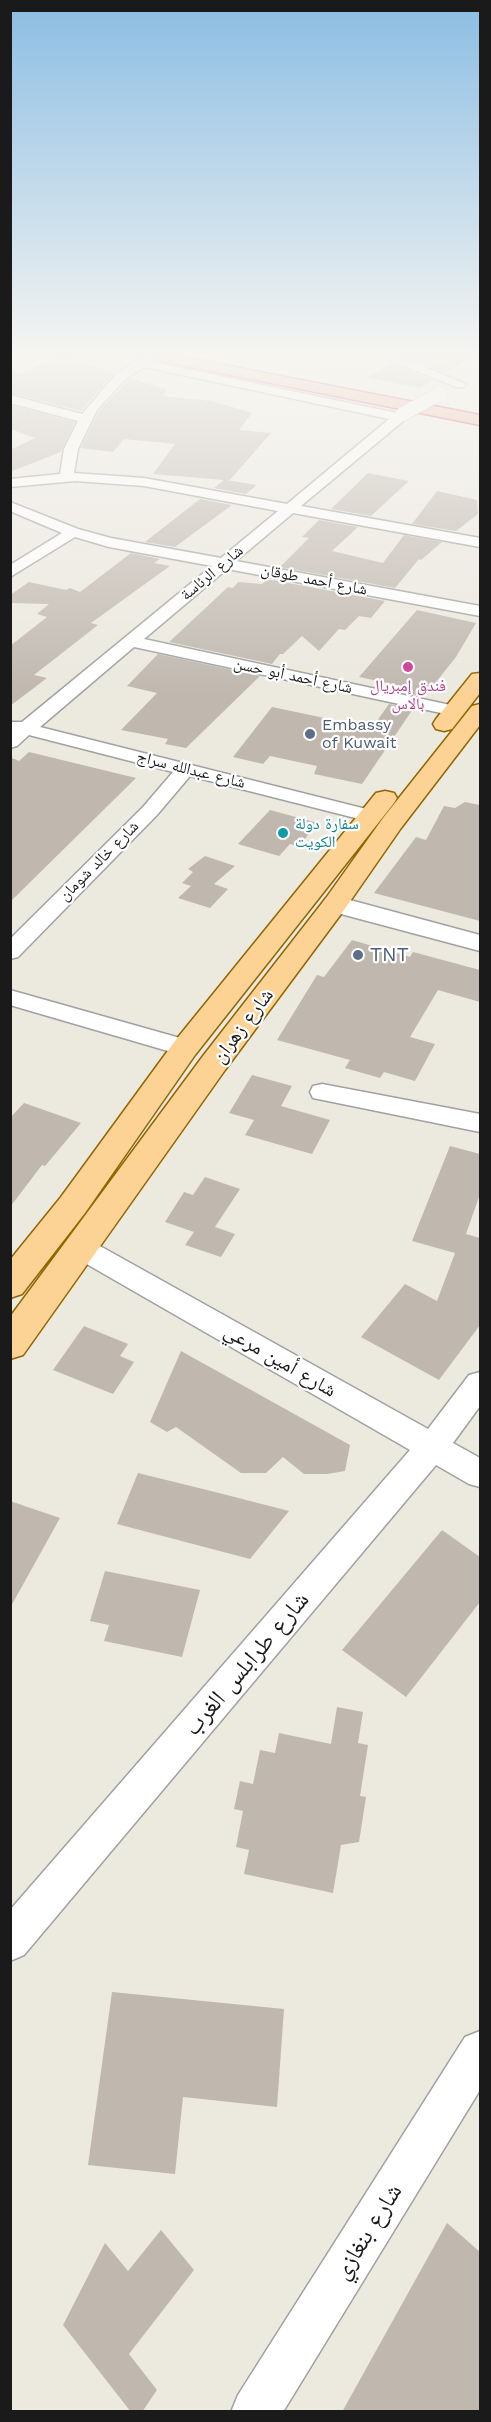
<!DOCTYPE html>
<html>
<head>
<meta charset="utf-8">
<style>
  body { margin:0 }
  #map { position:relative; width:491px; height:2422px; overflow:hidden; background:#ece9df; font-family:"Work Sans",sans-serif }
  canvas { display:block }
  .frame { position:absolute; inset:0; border:12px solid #1a1a1a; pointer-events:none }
</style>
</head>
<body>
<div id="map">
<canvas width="491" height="2422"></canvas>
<div class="frame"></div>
</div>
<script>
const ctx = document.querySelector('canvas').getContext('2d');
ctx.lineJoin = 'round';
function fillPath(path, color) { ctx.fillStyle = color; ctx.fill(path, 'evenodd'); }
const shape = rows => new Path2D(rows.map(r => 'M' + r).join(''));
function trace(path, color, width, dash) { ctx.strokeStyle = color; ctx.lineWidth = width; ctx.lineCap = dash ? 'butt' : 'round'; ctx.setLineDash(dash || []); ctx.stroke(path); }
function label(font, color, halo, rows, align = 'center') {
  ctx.font = font + ' "Work Sans","Noto Naskh Arabic",sans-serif'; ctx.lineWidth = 4.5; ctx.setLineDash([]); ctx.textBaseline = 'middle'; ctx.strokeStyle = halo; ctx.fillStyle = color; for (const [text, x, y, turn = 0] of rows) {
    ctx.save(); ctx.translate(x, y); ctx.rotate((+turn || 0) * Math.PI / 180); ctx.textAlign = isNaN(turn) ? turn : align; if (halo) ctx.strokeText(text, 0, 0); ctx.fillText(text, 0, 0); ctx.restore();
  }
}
fillPath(shape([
  [63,356,114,373,81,411,10,393,10,371,21,373],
  [403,356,472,356,445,373],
  [391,363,433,380,420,388,367,378],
  [130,378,167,390,162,396,212,401,252,413,239,430,271,433,229,481,226,480,257,485,246,494,214,488,224,480,153,474,175,444,124,439,113,452,81,448,99,411],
  [10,405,75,422,61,452,10,472,10,450,35,438,10,429],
  [368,473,409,481,371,516,331,509],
  [437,491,477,500,478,514,456,531,412,524],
  [200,499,232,505,175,547,145,542],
  [319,520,358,527,332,551,383,563,404,535,442,542,421,560,419,559,395,588,280,567,309,538,302,537],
  [131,553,160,559,154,563,170,566,91,623,98,625,34,675,47,678,10,706,10,646,47,617,37,614,49,604,10,603,10,595,29,582,66,590,70,588,80,592],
  [267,579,385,601,371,618,359,616,345,630,339,629,319,651,302,636,283,654,280,654,272,664,169,642,228,587,233,588,238,582,262,584],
  [417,610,476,623,456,657,428,692,425,691,421,696,398,691,402,686,359,677],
  [158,654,260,676,186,748,165,744,168,739,121,730,157,693,127,686],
  [389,704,413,709,362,784,314,774,317,766,270,756,263,764,233,757,272,707,372,728],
  [29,752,136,778,10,902,10,757,19,761],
  [465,802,480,805,480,921,374,893,416,837,426,840,444,806,455,808],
  [270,810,318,823,299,846,290,844,279,856,238,844],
  [205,856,235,866,214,884,228,889,210,908,178,898,191,886,182,883,193,872,188,869],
  [352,940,410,957,413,952,480,970,480,1002,438,990,410,1037,435,1044,415,1081,384,1072,380,1078,345,1068,350,1060,277,1040,317,975,324,977],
  [252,1075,292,1086,281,1106,330,1120,312,1154,245,1135,254,1120,229,1113],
  [24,1103,81,1123,45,1166,42,1165,10,1207,10,1118],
  [450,1146,480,1154,480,1194,466,1234,480,1238,480,1325,439,1380,361,1337,405,1284,437,1301,455,1253,412,1241],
  [205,1177,240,1189,215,1227,235,1234,221,1257,185,1245,194,1232,165,1222,184,1192,193,1195],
  [84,1326,128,1344,120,1356,134,1362,113,1394,53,1370],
  [181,1351,350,1445,345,1471,327,1474,304,1474,283,1457,266,1473,241,1473,176,1427,167,1432,150,1422],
  [138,1473,219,1493,289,1511,250,1559,117,1524],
  [10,1501,60,1518,10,1608],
  [442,1530,480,1557,480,1602,406,1697,342,1650],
  [105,1571,200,1590,182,1657,104,1641,109,1625,90,1621],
  [337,1707,363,1712,358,1743,368,1745,360,1796,366,1797,359,1842,341,1845,333,1893,244,1874,249,1850,236,1847,243,1811,234,1809,240,1781,253,1784,260,1750,275,1753,279,1733,331,1744],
  [112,1992,284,2009,277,2107,183,2097,175,2174,88,2165],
  [447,2223,480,2252,480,2412,342,2412],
  [161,2230,194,2270,129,2354,157,2390,142,2412,131,2412,63,2325,105,2243,128,2271]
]), '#c0b8af');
const minor = shape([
  [145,356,159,356,152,362,397,413,408,411,410,414,408,417,301,506,480,538,480,547,293,513,236,561,480,606,480,616,227,569,144,639,455,706,461,707,464,711,461,715,455,716,134,647,40,727,378,812,381,816,378,820,371,822,190,776,157,815,18,957,10,959,10,939,143,807,173,772,29,735,17,746,10,748,10,722,22,722,212,566,109,547,75,537,10,577,10,565,62,533,10,511,10,502,78,529,111,538,221,558,278,511,144,486,75,481,10,487,10,479,60,474,64,449,78,421,10,403,10,395,82,414,117,373,145,356],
  [144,367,389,419,287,504,144,478,74,473,78,449,97,410,125,379,144,367],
  [380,356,397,356,466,384,464,387,456,387,380,356],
  [10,990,194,1042,197,1048,194,1054,185,1056,10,1005,10,990],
  [322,1084,480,1114,480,1132,313,1098,310,1092,313,1086,322,1084],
  [81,1238,91,1241,428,1429,469,1375,480,1372,480,1406,453,1443,480,1458,480,1487,469,1484,436,1465,24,1955,10,1961,10,1910,410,1450,71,1255,67,1248,71,1241,81,1238],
  [480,2031,480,2090,283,2412,231,2412,238,2395,465,2037,480,2031]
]);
const tertiary = shape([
  [335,896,480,935,480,951,326,910,322,904,326,898,335,896]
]);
const primary = shape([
  [480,673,480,693,452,729,444,731,436,729,433,724,436,719,472,674,480,673],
  [480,704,480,725,401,828,344,910,225,1070,23,1355,10,1359,10,1317,203,1056,326,898,383,818,472,706,480,704],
  [385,791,394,793,397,798,394,803,195,1055,85,1213,22,1294,10,1298,10,1260,61,1197,175,1041,376,793,385,791]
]);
const trunk = shape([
  [149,356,179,356,480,415,480,425,156,360,149,356]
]);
trace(minor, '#a1a1a1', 3);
trace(tertiary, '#a1a1a1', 3);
trace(primary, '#916600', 3);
trace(trunk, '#d4225a', 3);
fillPath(minor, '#fff');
fillPath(tertiary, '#fff');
fillPath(primary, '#fcd395');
fillPath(trunk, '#f1ac94');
const minorBridge = shape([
  [403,414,439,394]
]);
trace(minorBridge, '#a1a1a1', 15, []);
trace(minorBridge, '#fff', 14);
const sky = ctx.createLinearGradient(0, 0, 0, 695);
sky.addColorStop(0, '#8bbde3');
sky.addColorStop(0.51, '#f6f5f1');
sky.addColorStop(1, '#f6f5f100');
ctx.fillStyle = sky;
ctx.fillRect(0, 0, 491, 695);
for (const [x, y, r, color] of [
  [408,667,6,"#d1479c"],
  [310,734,6,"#5c6f8a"],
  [283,833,6,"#0f9aa8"],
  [358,955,6,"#5c6f8a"]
]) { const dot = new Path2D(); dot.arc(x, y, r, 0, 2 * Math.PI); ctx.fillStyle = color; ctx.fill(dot); trace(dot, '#fff', 2); }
label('16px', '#1a1a1a', '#fff', [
  ["شارع الرئاسة",212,573,-40],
  ["شارع أحمد طوقان",314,580,11],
  ["شارع أحمد أبو حسن",293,676,12],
  ["شارع عبدالله سراج",191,770,14],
  ["شارع خالد شومان",99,861,-45]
]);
label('16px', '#b23c85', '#fff', [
  ["فندق إمبريال",408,686],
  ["بالاس",408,704]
]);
label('16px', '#4e5e75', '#fff', [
  ["Embassy",322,725],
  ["of Kuwait",322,743]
], 'left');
label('16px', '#0d838f', '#fff', [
  ["سفارة دولة",295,824],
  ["الكويت",295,842]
], 'left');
label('20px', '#4e5e75', '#fff', [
  ["TNT",370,955]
], 'left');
label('20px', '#1a1a1a', '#fff', [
  ["شارع زهران",243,1026,-53],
  ["شارع أمين مرعي",280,1361,30]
]);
label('24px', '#1a1a1a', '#fff', [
  ["شارع طرابلس الغرب",247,1664,-50],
  ["شارع بنغازي",368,2232,-58]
]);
</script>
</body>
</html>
